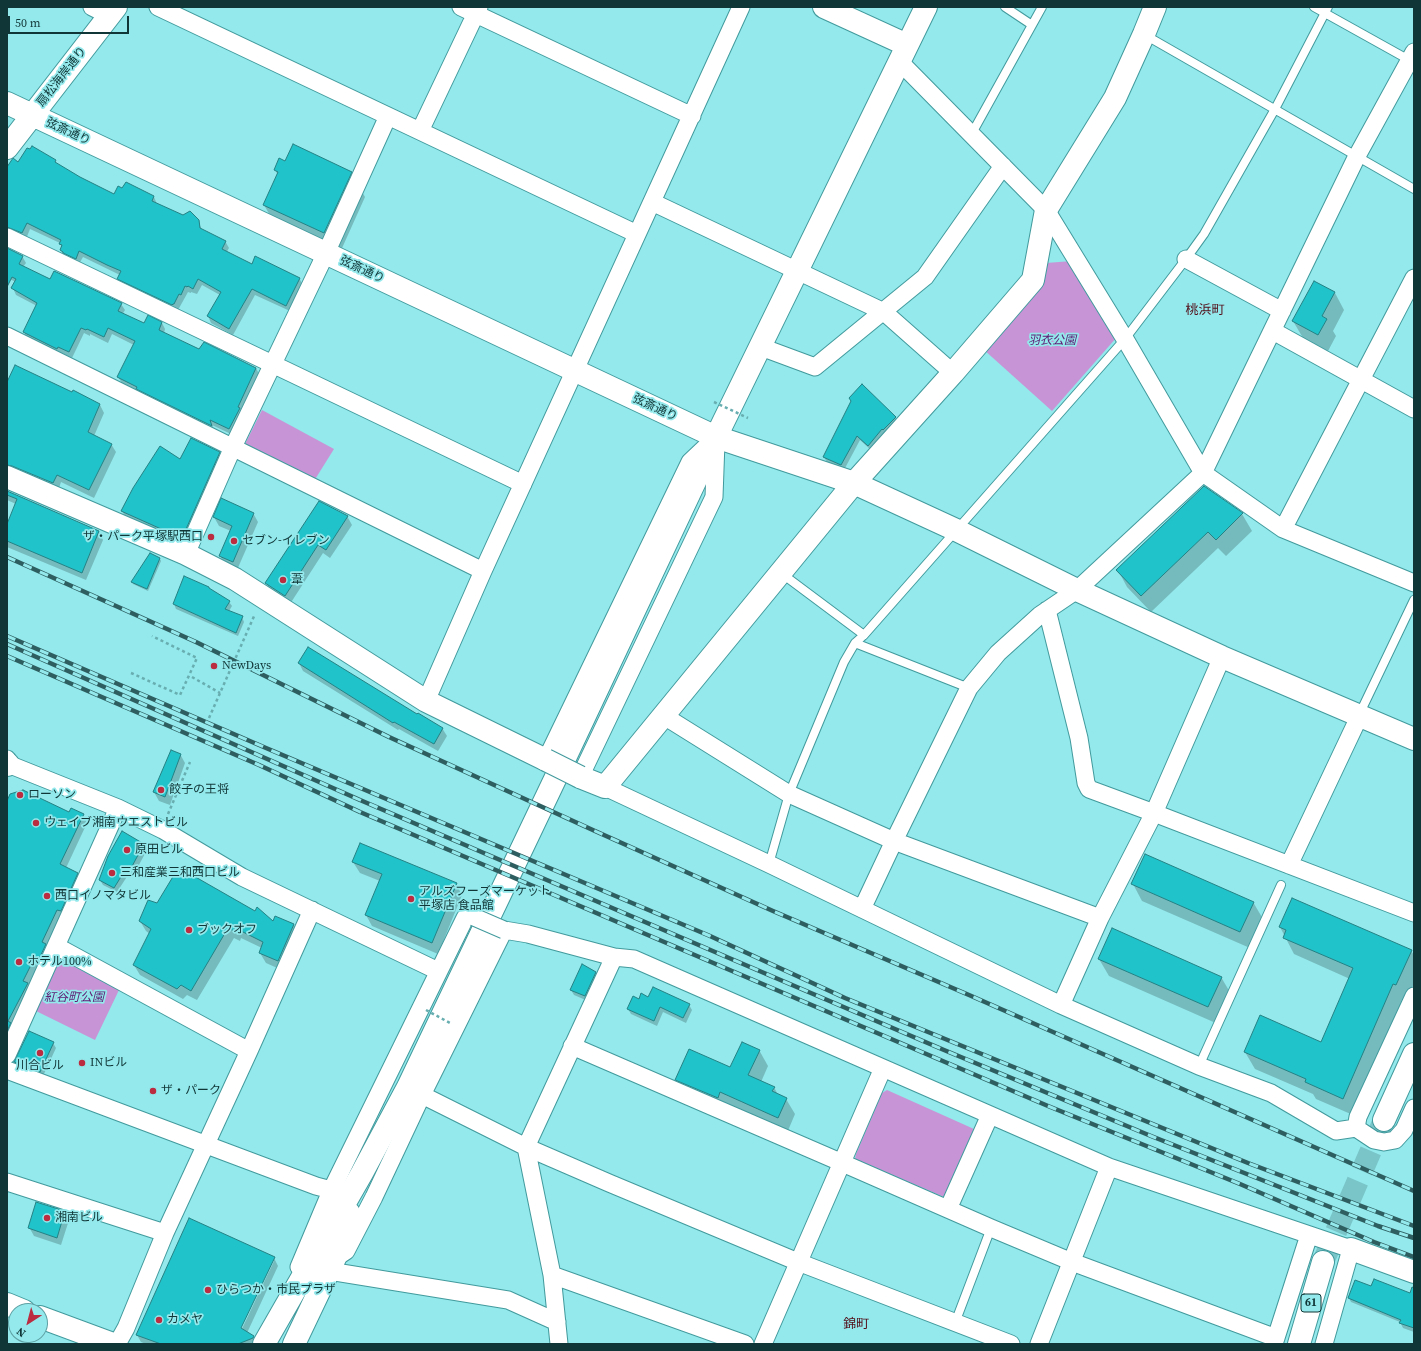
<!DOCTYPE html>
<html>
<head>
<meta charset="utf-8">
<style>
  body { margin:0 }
  #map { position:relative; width:1421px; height:1351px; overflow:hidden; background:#93e9ec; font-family:"Source Serif 4",serif }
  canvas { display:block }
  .frame { position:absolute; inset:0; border:8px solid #113637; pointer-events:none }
  .north { position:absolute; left:8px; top:1303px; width:40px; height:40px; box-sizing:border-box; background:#93e9ec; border:1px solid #5fa1a4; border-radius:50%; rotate:216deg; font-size:11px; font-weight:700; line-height:16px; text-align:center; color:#113637 }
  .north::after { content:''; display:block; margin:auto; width:14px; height:18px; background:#bc2c40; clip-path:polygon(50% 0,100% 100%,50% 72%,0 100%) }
  .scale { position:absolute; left:8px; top:16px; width:121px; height:18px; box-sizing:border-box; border:2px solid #113637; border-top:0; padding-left:5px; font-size:12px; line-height:14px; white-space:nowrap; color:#113637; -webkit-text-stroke:3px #93e9ec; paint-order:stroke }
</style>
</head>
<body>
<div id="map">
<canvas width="1421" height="1351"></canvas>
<div class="frame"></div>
<div class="north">N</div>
<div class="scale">50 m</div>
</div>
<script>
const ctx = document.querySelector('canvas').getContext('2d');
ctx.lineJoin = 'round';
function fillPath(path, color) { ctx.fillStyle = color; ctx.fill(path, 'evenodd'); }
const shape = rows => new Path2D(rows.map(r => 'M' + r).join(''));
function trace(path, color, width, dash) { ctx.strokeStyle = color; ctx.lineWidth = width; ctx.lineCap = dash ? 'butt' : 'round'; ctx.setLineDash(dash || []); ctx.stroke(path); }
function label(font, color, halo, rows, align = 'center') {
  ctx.font = font + ' "Source Serif 4","Noto Sans JP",serif'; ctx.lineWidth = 3.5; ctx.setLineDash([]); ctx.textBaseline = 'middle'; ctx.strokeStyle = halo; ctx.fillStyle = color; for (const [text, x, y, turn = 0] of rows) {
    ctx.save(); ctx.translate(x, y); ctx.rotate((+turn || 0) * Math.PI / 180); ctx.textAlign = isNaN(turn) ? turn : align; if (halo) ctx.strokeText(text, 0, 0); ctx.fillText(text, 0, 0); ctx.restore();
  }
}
fillPath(shape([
  [1072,261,1117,337,1052,411,983,349,1046,263],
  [262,410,334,449,314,481,245,444],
  [60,959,119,990,95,1040,36,1011],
  [887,1090,974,1129,976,1132,944,1197,855,1159,856,1154,882,1093]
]), '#c795d5');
fillPath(shape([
  [55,161,58,166,114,195,154,197,157,204,183,217,198,220,202,231,225,241,229,248,226,253,252,265,299,278,303,285,290,311,255,295,233,335,211,323,208,316,220,295,202,285,197,294,191,292,191,293,188,292,178,310,122,285,118,279,120,275,83,257,79,264,64,256,61,250,62,247,60,243,30,229,26,239,7,234,7,168,18,163],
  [285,162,351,172,365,197,338,257,278,229,264,205,278,175,275,170],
  [7,248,22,256,26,263,23,267,50,281,121,304,125,310,122,315,144,325,148,317,162,323,165,329,164,333,199,351,256,368,259,374,233,435,212,425,215,431,141,395,139,391,122,383,118,377,134,345,112,334,108,343,90,334,90,336,84,333,72,358,62,353,61,354,27,338,24,332,37,306,16,295,13,288,16,282,7,278],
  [1314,282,1335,293,1344,310,1333,331,1336,336,1328,351,1303,338,1293,321],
  [7,379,100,405,104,413,94,436,111,444,116,452,94,498,61,482,58,491,7,474],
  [852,402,895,417,898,422,871,450,860,440,844,470,827,462,824,457],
  [219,453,223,459,186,542,126,518,122,511,180,461],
  [1204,488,1242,514,1252,531,1226,556,1218,548,1151,612,1127,587,1118,570],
  [7,492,99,532,103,540,86,580,7,547,7,526,16,504,7,500],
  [253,513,258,522,237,570,225,564,220,556,231,531,219,526,214,517],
  [347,516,352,525,330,558,323,553,290,604,271,592,266,583],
  [160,559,161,561,148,591,133,584,132,582],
  [185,577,210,589,229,602,232,606,229,611,242,617,244,622,238,636,176,609,174,604],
  [299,663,417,716,442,728,447,736,438,751,399,729,398,730,303,671],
  [172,751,180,754,185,763,170,805,159,801,154,792],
  [7,803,83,815,87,823,66,868,77,873,82,881,29,986,32,991,7,1047],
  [123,833,144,845,147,850,134,874,130,872,117,892,103,885,100,880],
  [353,862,456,884,462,895,438,954,372,926,366,915,380,881,360,873],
  [1133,884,1253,902,1263,919,1250,948,1142,901],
  [157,904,294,925,300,935,284,971,266,963,260,953,262,948,241,938,240,941,234,938,197,1000,187,995,183,999,140,975,134,965,150,934,146,931,140,921],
  [1280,927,1411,951,1414,955,1414,983,1406,1002,1402,1000,1353,1115,1316,1099,1313,1094,1255,1069,1245,1052,1322,1043,1350,979,1294,954],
  [1099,959,1221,977,1231,994,1218,1024,1109,976],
  [595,972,599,978,588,1001,574,995,571,990],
  [649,998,689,1005,692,1010,686,1023,663,1012,657,1026,631,1014,628,1009,639,1000],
  [53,1043,56,1048,43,1076,28,1067,27,1070,18,1067,15,1062],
  [759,1050,768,1066,761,1082,774,1087,778,1095,786,1099,795,1114,787,1133,685,1095,676,1080,731,1068],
  [64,1212,69,1220,61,1245,34,1236,29,1227],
  [274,1258,278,1266,247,1333,254,1337,258,1344,146,1344,141,1342,137,1335],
  [272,1261,274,1261,240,1333,238,1333],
  [1349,1298,1414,1303,1414,1332,1403,1328,1400,1322,1351,1302]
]), '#0003');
const building = shape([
  [293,144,352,172,324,233,263,205,278,172,274,170,279,158,285,161,293,144],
  [32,146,56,160,55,162,80,177,114,194,118,186,122,188,126,182,154,196,152,201,183,215,190,211,199,220,200,228,226,241,222,249,252,264,255,256,300,278,286,306,252,289,229,329,207,316,221,292,198,279,193,289,188,286,187,287,185,286,181,295,179,294,174,304,173,304,172,305,117,279,121,271,107,265,79,251,76,259,63,253,63,252,60,250,62,245,59,244,61,240,27,223,22,233,7,227,7,167,13,158,18,162,27,148,30,149,32,146],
  [7,248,23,256,19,264,50,279,54,271,122,303,118,311,144,323,148,315,162,322,159,330,199,349,204,342,256,368,238,407,240,408,229,429,210,420,212,426,136,389,137,387,117,377,135,341,108,328,104,337,87,329,86,330,81,328,69,352,58,347,57,349,23,332,37,303,11,288,16,279,12,277,7,287,7,248],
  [1314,281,1335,292,1322,316,1327,319,1318,335,1292,321,1314,281],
  [15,365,72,392,73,390,100,404,88,432,112,444,89,490,57,475,53,483,12,466,7,465,7,382,15,365],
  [862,384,896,417,883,430,882,429,868,446,857,436,841,465,823,457,851,401,849,398,862,384],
  [191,438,220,452,183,536,179,537,121,511,133,488,160,446,180,459,191,438],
  [1204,486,1243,513,1216,540,1208,532,1141,596,1116,570,1204,486],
  [7,491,99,531,82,573,7,541,7,524,17,499,7,495,7,491],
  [221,498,254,513,233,562,219,556,232,526,213,517,221,498],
  [319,501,348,516,326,550,318,545,285,596,265,583,319,501],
  [150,553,160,558,147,589,131,582,150,553],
  [184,576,209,587,209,588,230,601,225,609,243,616,236,633,173,604,184,576],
  [308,647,417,714,418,713,443,728,434,744,394,722,393,723,298,663,308,647],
  [171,750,181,754,165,797,153,792,171,750],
  [23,790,69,812,71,808,84,814,60,864,78,873,61,911,57,910,42,942,46,944,39,959,35,957,23,981,28,983,8,1021,11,1023,7,1031,7,801,10,794,23,790],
  [122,831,144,844,130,870,127,867,114,888,99,880,108,856,122,831],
  [360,843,457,883,432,943,365,915,382,874,352,862,360,843],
  [1145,854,1254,902,1240,932,1131,884,1145,854],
  [177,870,184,874,185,871,255,911,257,907,273,921,275,916,294,924,278,961,259,953,263,942,235,928,234,931,228,928,191,991,181,985,177,989,133,965,151,929,139,921,148,900,157,903,177,870],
  [1292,898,1412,950,1396,985,1393,984,1343,1099,1305,1082,1306,1079,1244,1052,1260,1015,1321,1042,1353,968,1283,938,1286,930,1279,927,1292,898],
  [1112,928,1222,977,1208,1007,1098,959,1112,928],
  [582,964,596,972,585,996,570,990,582,964],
  [653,987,690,1004,683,1018,660,1007,654,1021,627,1009,633,996,639,999,641,993,648,997,653,987],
  [29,1031,54,1042,40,1072,25,1063,24,1066,14,1062,29,1031],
  [742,1042,760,1050,748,1075,775,1087,772,1091,787,1098,778,1118,720,1092,718,1098,675,1080,689,1049,730,1067,742,1042],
  [36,1202,65,1211,57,1238,28,1228,36,1202],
  [189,1218,275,1257,241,1328,254,1336,253,1338,238,1344,161,1344,136,1335,189,1218],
  [1374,1279,1410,1293,1412,1287,1414,1288,1414,1328,1399,1323,1401,1320,1348,1298,1355,1280,1371,1286,1374,1279]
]);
fillPath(building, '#20c3c9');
trace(building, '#248184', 1);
trace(shape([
  [1323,1262,1384,1120]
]), '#79c5c8', 22, [22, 11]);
const lane = shape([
  [1005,7,1032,25],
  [1314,7,1411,61],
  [1145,35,1414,189],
  [971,135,1042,7],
  [781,573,864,635],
  [855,643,969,688],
  [1359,715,1414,600],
  [769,864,789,794,844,662,855,643,864,635,1125,339,1186,259,1204,234,1275,109,1328,7],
  [1199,1066,1281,885],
  [955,1323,991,1228]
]);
const street = shape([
  [92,7,110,16],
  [158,7,637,234],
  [461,7,692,116],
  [899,61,1046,210,1125,339,1203,473,1283,529,1414,583],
  [420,131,479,7],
  [652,202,884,312,953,373],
  [7,237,523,484],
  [1186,259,1282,311],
  [1273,331,1414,409],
  [7,336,483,571],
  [761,347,815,367,925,277,1003,166],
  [1283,529,1414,278],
  [186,554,233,447,326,253,388,116],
  [1047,610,1079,738,1086,783,1089,789,1154,813,1414,913],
  [426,701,483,571,741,7],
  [664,716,789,794,894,841,1100,918],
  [7,759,8,764,118,808,163,830,242,877,438,971],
  [546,760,690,462,709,444],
  [580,777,714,497,716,442],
  [605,787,769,864,1061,1005,1199,1066,1271,1093,1336,1131,1356,1128,1374,1140,1384,1142,1395,1140,1404,1130,1414,1108],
  [1289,865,1359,717],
  [862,909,894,841,969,688,998,653,1040,615,1077,590,1203,473,1357,156,1414,52],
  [56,946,249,1051],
  [1061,1005,1100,918,1154,813,1222,657],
  [572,1046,831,1158,991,1228,1072,1262,1276,1338],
  [7,1055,118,808],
  [7,1070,316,1186,335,1191,340,1189],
  [422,1095,526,1147,609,1183,798,1262,1011,1344],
  [1356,1128,1358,1117,1414,996],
  [7,1182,165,1233],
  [948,1209,990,1115],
  [340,1255,346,1251,374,1197,422,1095,504,930,528,934,614,957,634,959,1109,1167,1351,1249,1324,1344],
  [299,1267,331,1191,465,918,474,917],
  [329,1271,508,1300,557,1322],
  [552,1275,745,1344],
  [117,1344,126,1328,165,1233,249,1051,312,910],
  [559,1344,552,1275,526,1147,614,957],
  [763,1344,883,1068],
  [1039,1344,1109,1167],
  [1274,1344,1309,1235]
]);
const secondary = shape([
  [824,7,907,45],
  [7,103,716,437,854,483,956,530,1077,590,1222,657,1414,739],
  [7,148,116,7],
  [7,477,186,554,235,579,426,701,546,760],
  [7,765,8,764],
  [580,777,605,787,854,483,953,373,1033,280,1046,210,1115,98,1144,34,1155,7],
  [1351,1249,1414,1272],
  [7,1304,24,1311],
  [40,1317,113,1344],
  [264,1344,362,1173,408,1087,556,777,716,437,926,7],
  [294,1344,335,1258,349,1213]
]);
const primary = shape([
  [1384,1120,1414,1054],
  [1299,1344,1323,1262]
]);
trace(lane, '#429a9d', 10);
trace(street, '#429a9d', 19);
trace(secondary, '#429a9d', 24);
trace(primary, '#429a9d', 24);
trace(shape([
  [131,673,180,695,197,658,152,636],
  [192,677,220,693],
  [209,718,255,614],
  [168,814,190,762]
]), '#68adb0', 2.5, [3, 3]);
trace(lane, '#fff', 8);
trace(street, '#fff', 17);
trace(secondary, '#fff', 22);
trace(primary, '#fff', 22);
const rail = shape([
  [7,557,196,642,389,737,595,831,773,911,969,995,1414,1191],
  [7,636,266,748,710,936,845,998,1248,1163,1414,1226],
  [7,644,360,800,944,1050,1151,1136,1378,1226,1414,1238],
  [7,656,259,765,360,812,1048,1106,1240,1184,1374,1242,1414,1257]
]);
trace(rail, '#2e5e60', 4.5);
trace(rail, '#93e9ec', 3, [9]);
const streetBridge = shape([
  [474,917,504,930]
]);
const secondaryBridge = shape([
  [546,760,580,777]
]);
trace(streetBridge, '#429a9d', 19, []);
trace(secondaryBridge, '#429a9d', 24, []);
trace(shape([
  [714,402,748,418],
  [426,1010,450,1023]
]), '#68adb0', 2.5, [3, 3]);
trace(streetBridge, '#fff', 17);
trace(secondaryBridge, '#fff', 22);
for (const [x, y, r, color] of [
  [211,537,4,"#bc2c40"],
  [234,541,4,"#bc2c40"],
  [283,580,4,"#bc2c40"],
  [214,666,4,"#bc2c40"],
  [161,790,4,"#bc2c40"],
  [20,795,4,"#bc2c40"],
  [36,823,4,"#bc2c40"],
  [127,850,4,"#bc2c40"],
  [112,873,4,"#bc2c40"],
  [47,896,4,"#bc2c40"],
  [411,899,4,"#bc2c40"],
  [189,930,4,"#bc2c40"],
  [19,962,4,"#bc2c40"],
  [40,1053,4,"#bc2c40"],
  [82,1063,4,"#bc2c40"],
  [153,1091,4,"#bc2c40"],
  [47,1218,4,"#bc2c40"],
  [208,1290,4,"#bc2c40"],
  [159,1320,4,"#bc2c40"]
]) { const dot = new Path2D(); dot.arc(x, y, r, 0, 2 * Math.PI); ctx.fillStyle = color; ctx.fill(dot); trace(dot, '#93e9ec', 1.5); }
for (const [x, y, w] of [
  [1311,1303,20]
]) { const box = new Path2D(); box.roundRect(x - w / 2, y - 9, w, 18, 3); ctx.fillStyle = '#93e9ec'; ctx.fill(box); trace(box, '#113637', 1); }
label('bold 11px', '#113637', null, [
  ["61",1311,1303]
]);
label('12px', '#113637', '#93e9ec', [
  ["扇松海岸通り",62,77,-52],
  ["弦斎通り",68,132,25],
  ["弦斎通り",362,270,25],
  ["弦斎通り",655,408,25]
]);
label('italic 12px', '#5f1871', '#93e9ec', [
  ["羽衣公園",1052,341],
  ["紅谷町公園",74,998]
]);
label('12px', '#113637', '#93e9ec', [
  ["ザ・パーク平塚駅西口",203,537,"right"],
  ["セブン-イレブン",242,541],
  ["葦",291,580],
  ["NewDays",222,666],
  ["餃子の王将",169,790],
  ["ローソン",28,795],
  ["ウェイブ湘南ウエストビル",44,823],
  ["原田ビル",135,850],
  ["三和産業三和西口ビル",120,873],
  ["アルズフーズマーケット",419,892],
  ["平塚店 食品館",419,906],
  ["西口イノマタビル",55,896],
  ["ブックオフ",197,930],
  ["ホテル100%",27,962],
  ["INビル",90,1063],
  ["川合ビル",40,1066,"center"],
  ["ザ・パーク",161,1091],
  ["湘南ビル",55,1218],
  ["ひらつか・市民プラザ",216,1290],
  ["カメヤ",167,1320]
], 'left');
label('13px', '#530e18', '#93e9ec', [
  ["桃浜町",1205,311],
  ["錦町",856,1325]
]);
</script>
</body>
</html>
